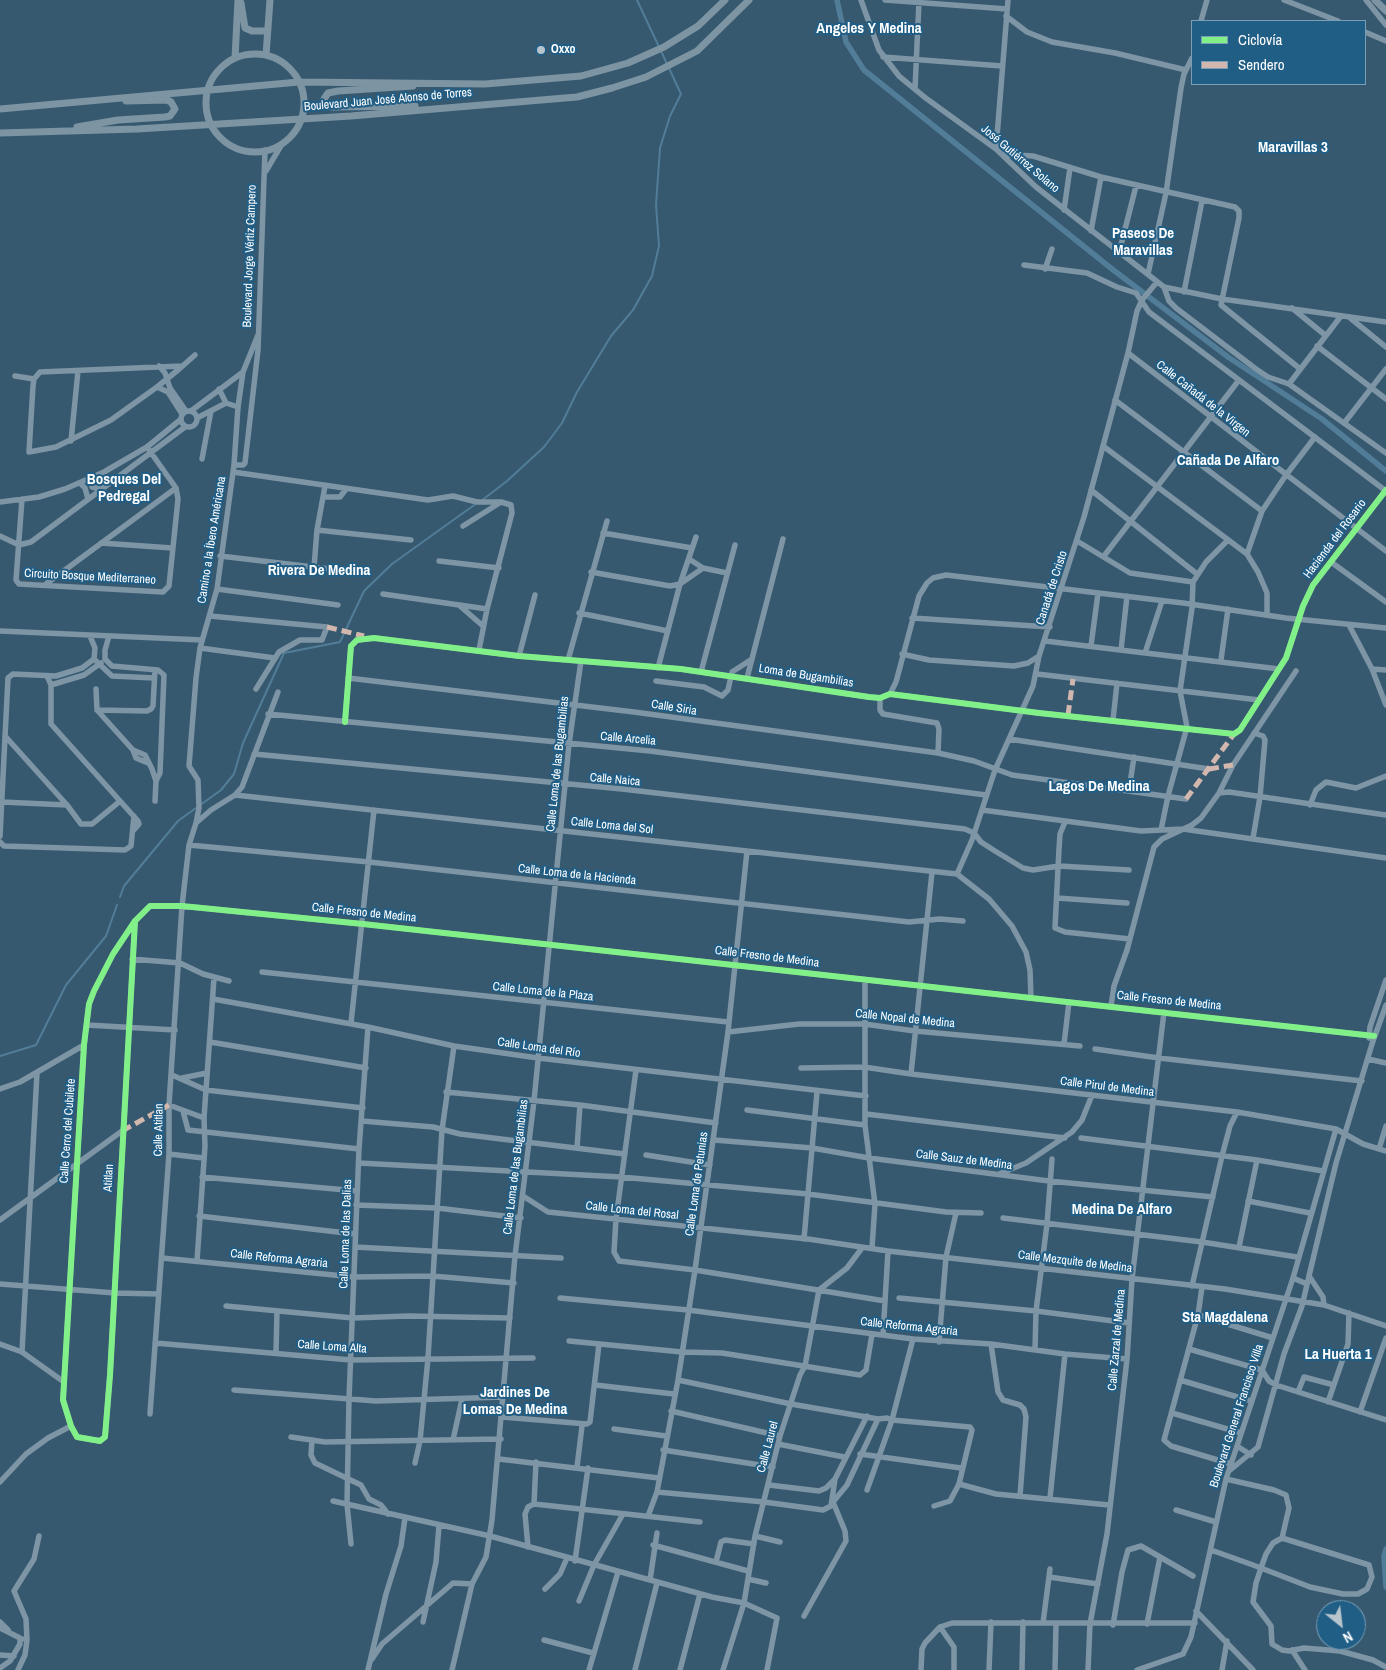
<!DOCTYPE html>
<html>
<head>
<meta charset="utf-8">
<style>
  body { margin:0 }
  #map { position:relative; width:1386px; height:1670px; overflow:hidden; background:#37596f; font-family:"Archivo Narrow",sans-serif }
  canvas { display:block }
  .legend { position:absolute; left:1191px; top:20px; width:175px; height:65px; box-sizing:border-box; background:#205e86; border:1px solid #799eb6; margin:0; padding:6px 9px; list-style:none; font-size:15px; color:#fff }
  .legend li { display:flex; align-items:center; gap:10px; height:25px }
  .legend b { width:25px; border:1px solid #799eb6 }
  .north { position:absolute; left:1316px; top:1600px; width:50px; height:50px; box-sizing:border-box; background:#205e86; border:1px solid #799eb6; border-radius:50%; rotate:151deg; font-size:14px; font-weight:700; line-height:20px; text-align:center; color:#fff }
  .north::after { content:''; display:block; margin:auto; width:18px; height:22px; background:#b9c5cd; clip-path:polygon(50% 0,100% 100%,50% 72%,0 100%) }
</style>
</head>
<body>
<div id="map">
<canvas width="1386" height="1670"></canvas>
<ul class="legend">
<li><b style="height:6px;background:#82f089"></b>Ciclovía</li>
<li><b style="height:6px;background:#d1b7ad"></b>Sendero</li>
</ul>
<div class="north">N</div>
</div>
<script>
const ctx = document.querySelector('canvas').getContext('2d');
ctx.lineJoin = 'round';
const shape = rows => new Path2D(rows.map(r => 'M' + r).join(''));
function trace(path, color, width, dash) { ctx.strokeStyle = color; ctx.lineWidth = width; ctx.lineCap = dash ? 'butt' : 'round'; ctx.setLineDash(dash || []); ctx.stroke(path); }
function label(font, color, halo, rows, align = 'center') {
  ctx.font = font + ' "Archivo Narrow",sans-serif'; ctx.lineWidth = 4; ctx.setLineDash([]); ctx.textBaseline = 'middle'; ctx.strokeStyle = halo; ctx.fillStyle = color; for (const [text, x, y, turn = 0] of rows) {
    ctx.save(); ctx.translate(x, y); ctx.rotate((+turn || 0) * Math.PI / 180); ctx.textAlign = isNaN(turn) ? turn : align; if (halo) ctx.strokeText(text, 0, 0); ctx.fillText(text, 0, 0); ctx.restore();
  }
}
trace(shape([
  [637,0,659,47],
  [481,501,507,481,544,447,562,423,577,392,611,336,633,310,652,276,659,246,656,205,660,148,670,116,681,94,661,51],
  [120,897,124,886,178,821,221,790,234,774,243,743,284,653,340,642,364,591,392,564,477,503],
  [0,1056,36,1045,66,985,106,936,117,905]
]), '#527d98', 2);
trace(shape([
  [837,0,846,42,864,70,1112,269,1228,357,1322,419,1386,471],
  [1386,1549,1384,1556,1386,1587]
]), '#527d98', 5.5);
trace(shape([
  [861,0,879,50,899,76,927,99,996,149,1036,187,1164,287,1222,299,1386,322],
  [885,0,1007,9],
  [1284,0,1338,21],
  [1366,0,1386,25],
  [1006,16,1027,32,1052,42,1115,53,1186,70],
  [1201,21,1207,0],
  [1365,32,1386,41],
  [883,57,1002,66],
  [915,89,919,1],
  [996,149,1008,0],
  [1001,154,1033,156,1101,177,1235,207,1239,211,1239,218,1221,305,1299,368],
  [266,171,282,144],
  [1064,210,1070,168],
  [1091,231,1101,177],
  [1119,253,1136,186],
  [1024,265,1087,273,1117,287,1136,293,1149,312,1386,491],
  [1045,269,1052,249],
  [1148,274,1166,193,1181,88,1184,74,1192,58],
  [1164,287,1169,301,1176,308,1256,369,1268,377,1289,384,1386,453],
  [1184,292,1202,201],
  [1292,308,1325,335],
  [1349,317,1386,347],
  [258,335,243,372,238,407,234,465,243,465,245,463,258,350,265,150],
  [1317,346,1386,399],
  [1128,353,1386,551],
  [159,366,165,373,170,388,186,411],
  [182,366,40,372,34,379,33,386,29,452,56,447,111,420,157,387,178,370,195,355],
  [15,376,34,379],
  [1289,384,1341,316],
  [157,387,168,392,182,414],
  [219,389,226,403],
  [1115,400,1262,511],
  '181 419a8 8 0 1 1 16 0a8 8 0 1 1-16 0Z',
  [191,411,243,372],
  [197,418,226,403,238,407],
  [1345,422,1386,369],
  [71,441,78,371],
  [1103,446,1247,554,1258,572,1267,593,1267,615],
  [202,459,211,411],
  [233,472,428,500,453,496,477,502,501,502],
  [91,478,92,487,100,489],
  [80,483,85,488,88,499],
  [1091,490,1197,574],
  [323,497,340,497,346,489],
  [22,499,16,580,19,584,163,592,169,586,178,499,176,488,147,447],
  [0,502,39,497,65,489,104,472,147,447,180,420],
  [463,526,501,502,511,505,512,513,487,609,479,650],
  [317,530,411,540],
  [603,533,692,548],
  [0,536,19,545,31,542,185,427],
  [1077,541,1130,573,1193,582],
  [101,543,172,548],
  [1247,554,1262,511,1286,475,1315,437],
  [220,556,364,573],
  [1104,556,1239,380],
  [689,559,703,568],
  [439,561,499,568],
  [1331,562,1386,602],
  [314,567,317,530,325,486],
  [591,572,670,586,680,584,703,568,727,573],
  [46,584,176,488],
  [217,589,338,605],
  [383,594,487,609],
  [460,606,483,626],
  [579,613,668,631],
  [210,616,327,627,322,640,300,640,279,652,256,689],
  [912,618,1050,627],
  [1349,625,1372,669,1386,705],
  [0,631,202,640],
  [109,636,105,650,105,659,112,666,158,670,164,675,160,773,156,781],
  [1045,641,1279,669],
  [1091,646,1098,593],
  [200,648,275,658],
  [1121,650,1127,596],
  [1145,653,1162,601],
  [902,654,929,660,1014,666,1028,663,1039,656],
  [519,656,535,595],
  [94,659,112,676,154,678],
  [568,660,607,521],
  [1221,660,1228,609],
  [658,668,680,584,696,537],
  [1372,669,1386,670],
  [701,672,735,545],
  [1037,674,1259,700],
  [47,676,51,685,51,724,138,821,139,824,133,831],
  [348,678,634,712,938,753,974,761,1012,775,1186,799],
  [747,678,783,539],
  [656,681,704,687,722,696,728,690,732,672,752,659],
  [51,685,84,675,101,663],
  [96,689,97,710,133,750,136,758,148,763],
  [890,694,896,682,919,596,927,583,933,578,946,575,1183,603,1286,618,1386,628],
  [880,698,880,710,883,714,937,723,939,729,938,753],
  [97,710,147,711,151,709,153,706,155,670],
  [268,714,650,751,986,795],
  [1113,720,1117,683],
  [345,722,351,646,357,640,374,638,519,656,681,669,869,697,880,698,890,694,1039,713,1234,734,1240,730,1286,658,1303,606,1313,585,1386,490],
  [5,736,67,805,81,824,92,824,120,801],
  [1009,739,1209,769],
  [133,750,145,755,152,769,156,781,155,801],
  [254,754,622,789,965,829,974,833,981,842,995,851,1023,868,1033,870,1059,866,1129,870],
  [1129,790,1134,757],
  [1219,793,1229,792,1386,815],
  [235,795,957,874],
  [2,802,67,805],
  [1310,805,1316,790,1326,782,1356,788,1386,776],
  [982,810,1141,831,1183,829,1386,858],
  [1065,822,1060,834,1059,849,1055,928,1065,932,1130,939],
  [196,823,199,808,198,780,189,766,196,678,200,648,217,589,234,465],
  [1161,830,1168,796,1187,727,1180,691,1192,608,1193,582,1206,562,1228,540],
  [0,836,8,678,13,674,56,676,82,668,94,659,95,648,90,636],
  [1253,838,1260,797,1265,740,1263,736,1254,733],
  [0,842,4,846,125,850,131,846,134,816],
  [189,845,369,862,909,922,940,919,963,921],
  [957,874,972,840,995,770,1033,686,1039,656,1084,517,1128,353,1137,311,1142,300,1157,282],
  [957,874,989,899,1012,926,1026,952,1030,970,1031,998],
  [1057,898,1127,903],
  [135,921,110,1375,105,1437,100,1441,77,1437,71,1426,63,1400,84,1045,89,1004,94,991,113,954,135,921,150,906,182,906,363,924,1374,1036],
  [132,959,180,963,203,974,229,981],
  [262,972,728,1022],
  [865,980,865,1125,875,1204,872,1248],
  [213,999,368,1027,454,1046,538,1058,866,1096],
  [1111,1006,1114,986,1127,950,1154,847,1162,839,1192,825,1201,818,1219,793,1233,765,1296,671],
  [351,1023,374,810],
  [87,1025,175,1030],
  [728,1032,799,1024,864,1024,915,1031,1080,1046],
  [1369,1038,1370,1027,1386,980],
  [210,1042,366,1068],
  [1064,1044,1069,1002],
  [1095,1049,1159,1058,1362,1081],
  [1368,1059,1386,1063],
  [801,1068,864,1067,911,1074,1237,1112,1336,1129,1363,1144,1386,1151],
  [636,1070,616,1219,614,1252,619,1261,695,1270,885,1301],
  [911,1074,932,872],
  [172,1075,206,1090,363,1108],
  [182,1078,207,1073],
  [0,1089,20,1082,84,1045],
  [446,1092,580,1105,716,1123],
  [169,1105,204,1118],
  [747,1110,865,1125],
  [183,1111,188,1130,359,1149],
  [866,1114,1065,1138],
  [362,1121,433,1127,460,1134,625,1154],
  [1081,1138,1257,1160,1323,1171],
  [714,1140,812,1148,869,1158,1049,1181,1213,1197],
  [577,1148,580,1105],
  [1379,1149,1386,1126],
  [169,1154,203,1158],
  [646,1155,710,1165],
  [359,1163,621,1177,808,1194,946,1212,981,1213],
  [999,1174,1026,1163,1072,1132,1082,1120,1092,1095],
  [202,1177,357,1191],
  [523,1196,548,1212,808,1239,888,1251,1225,1289,1324,1305,1386,1326],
  [1248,1201,1310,1213],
  [356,1205,437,1208,521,1218],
  [199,1216,355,1234],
  [1003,1218,1202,1242,1297,1257],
  [0,1220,122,1131],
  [804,1239,817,1092],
  [355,1247,561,1258],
  [1239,1247,1257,1160],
  [162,1258,354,1277,432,1276,514,1283],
  [197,1261,205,1146,204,1118,214,978],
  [1293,1278,1307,1284],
  [0,1284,115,1293,159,1294],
  [1192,1286,1222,1156,1230,1126,1237,1112],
  [1202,1287,1198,1315,1164,1440,1171,1446,1231,1464],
  [560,1298,688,1310,913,1339,991,1344,1065,1354,1127,1359],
  [899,1298,1036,1311,1129,1323],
  [1324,1305,1323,1297,1309,1276,1336,1163,1372,1044,1386,1005],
  [226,1306,353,1318,408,1316,510,1318],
  [1198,1315,1273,1338],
  [883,1335,888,1251],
  [569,1341,682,1352,722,1353,860,1375,866,1370,872,1334],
  [939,1342,946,1257,956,1213],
  [155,1343,351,1360,533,1358],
  [0,1344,22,1352,64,1382],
  [991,1344,998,1392,1003,1400,1020,1405,1024,1409,1026,1417,1020,1496],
  [1189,1349,1262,1370,1269,1381,1276,1385,1386,1420],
  [1035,1350,1036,1311,1047,1224,1052,1159],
  [22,1352,37,1073],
  [276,1353,277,1311],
  [678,1380,791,1404,878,1419],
  [1180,1380,1251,1401],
  [595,1385,674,1394],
  [234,1390,376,1401,504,1397],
  [1298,1392,1304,1377,1334,1385],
  [1328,1402,1348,1344,1349,1313],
  [671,1411,780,1436],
  [1360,1412,1386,1338],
  [1172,1413,1241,1433],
  [150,1414,169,1154,169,1105,182,906,189,845,196,823,211,810,235,795,242,787,278,692],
  [502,1417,587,1424,590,1422,599,1344],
  [614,1429,666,1436],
  [291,1437,325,1442,501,1439],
  [312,1440,311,1455,315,1463,361,1485,369,1499,381,1505,388,1514],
  [453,1440,462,1399],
  [778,1444,844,1457],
  [1237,1446,1251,1455],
  [663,1450,773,1467],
  [860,1454,961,1468],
  [499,1459,659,1478],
  [415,1463,420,1441,428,1358,442,1130,454,1046],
  [577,1467,582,1426],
  [1229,1471,1258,1447,1284,1354,1302,1306,1309,1276],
  [1226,1479,1274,1490,1286,1495,1289,1508,1282,1538],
  [0,1482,26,1454,48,1438,71,1426],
  [959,1484,996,1494,1109,1505],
  [769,1485,819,1491,826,1488,835,1479,867,1416],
  [867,1490,892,1420,913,1339],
  [657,1492,764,1502,823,1510,831,1506,835,1479],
  [1050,1498,1065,1354],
  [333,1501,490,1536,712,1597,744,1603,777,1618,767,1670],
  [534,1504,700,1522],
  [1176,1510,1216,1522],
  [648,1516,657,1492,678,1380,695,1270,728,1032,747,851],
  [755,1536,780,1542],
  [351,1544,347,1504,349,1399,359,1149,368,1027],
  [653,1545,748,1571],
  [528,1547,525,1514,528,1507,534,1504,536,1462],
  [1211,1550,1253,1565,1261,1568,1310,1587,1343,1594,1358,1594,1367,1589,1372,1577,1369,1565,1282,1538,1273,1543,1266,1554,1261,1568,1256,1583,1253,1602,1271,1626,1272,1644,1282,1650,1289,1651,1304,1648,1340,1651,1373,1660,1386,1667],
  [575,1561,588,1468],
  [716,1562,721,1542,725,1540,754,1544],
  [1049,1577,1098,1584],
  [748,1579,766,1583],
  [650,1580,657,1533],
  [545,1589,560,1574,567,1558],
  [579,1601,594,1565,623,1514],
  [1196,1611,1253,1670],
  [804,1616,846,1541,845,1531,833,1502,847,1485,878,1419,887,1418,892,1420,970,1427,972,1430,959,1484,950,1501,934,1506],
  [0,1622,8,1630],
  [423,1622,436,1562,439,1526],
  [1043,1623,1050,1569],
  [1147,1624,1160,1557],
  [1113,1625,1122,1572,1128,1550,1141,1546,1193,1576],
  [940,1627,954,1647,954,1670],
  [0,1628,20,1638,20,1644,10,1661,0,1668],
  [27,1640,26,1619,14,1591,34,1559,39,1536],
  [544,1640,593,1653],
  [1292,1650,1305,1670],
  [0,1655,14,1656],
  [372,1659,382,1644,453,1583,472,1584],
  [18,1670,25,1655,27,1640,24,1639],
  [368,1670,386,1594,401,1546,405,1518],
  [452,1670,472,1584,486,1557,492,1520,515,1256,534,1101,569,744,581,661],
  [589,1670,618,1572],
  [635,1670,657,1583],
  [680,1670,700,1594],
  [723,1670,744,1603,755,1536,780,1436,800,1375,805,1366,819,1290,847,1268,862,1248],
  [921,1670,922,1649,925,1643,940,1627,952,1623,1195,1623],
  [989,1670,991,1622],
  [1022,1670,1023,1622],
  [1055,1670,1056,1624],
  [1088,1670,1090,1624,1107,1534,1127,1359,1132,1279,1164,1012],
  [1137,1670,1183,1654,1191,1637,1226,1479,1293,1278,1336,1129],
  [1222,1670,1227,1641]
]), '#7e95a5', 5.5);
trace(shape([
  [1375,0,1386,11],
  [241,3,245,28,252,31,267,31],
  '206 103a49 49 0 1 1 98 0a49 49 0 1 1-98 0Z',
  [266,55,270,0],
  [235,58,238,0],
  [413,86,338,91,328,93,324,99,326,105,332,107,415,106],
  [0,109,299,82,485,84,581,76,628,63,664,47,698,26,725,0],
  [77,127,118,120,165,117,170,116,175,109,171,102,167,100,126,101],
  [0,133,137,129,351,116,577,97,612,88,646,77,697,51,749,0]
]), '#7d94a2', 7);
trace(shape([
  [327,627,364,636],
  [1068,715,1073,679],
  [1209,769,1233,765],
  [1186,799,1234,734],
  [122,1131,169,1105]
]), '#d1b7ad', 5, [10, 5]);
trace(shape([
  [345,722,351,646,357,640,374,638,519,656,681,669,869,697,880,698,890,694,1039,713,1234,734,1240,730,1286,658,1303,606,1313,585,1386,490],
  [135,921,110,1375,105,1437,100,1441,77,1437,71,1426,63,1400,84,1045,89,1004,94,991,113,954,135,921,150,906,182,906,363,924,1374,1036]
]), '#82f089', 6);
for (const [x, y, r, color] of [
  [541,50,5,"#b9c5cd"]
]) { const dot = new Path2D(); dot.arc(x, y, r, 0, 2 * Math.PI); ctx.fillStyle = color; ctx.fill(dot); trace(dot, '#205e86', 2); }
label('bold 12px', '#fff', '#205e86', [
  ["Oxxo",551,50]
], 'left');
label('12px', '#fff', '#205e86', [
  ["Boulevard Juan José Alonso de Torres",388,100,-5],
  ["José Gutiérrez Solano",1020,159,40],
  ["Boulevard Jorge Vértiz Campero",250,256,-88],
  ["Calle Cañadá de la Virgen",1203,399,38],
  ["Hacienda del Rosario",1335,539,-53],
  ["Camino a la Íbero Américana",212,540,-81],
  ["Circuito Bosque Mediterraneo",90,577,3],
  ["Canadá de Cristo",1052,588,-72],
  ["Loma de Bugambilias",806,676,9],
  ["Calle Siria",674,708,9],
  ["Calle Arcelia",628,739,5],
  ["Calle Loma de las Bugambilias",558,764,-84],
  ["Calle Naica",615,780,5],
  ["Calle Loma del Sol",612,826,6],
  ["Calle Loma de la Hacienda",577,875,6],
  ["Calle Fresno de Medina",364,913,6],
  ["Calle Fresno de Medina",767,957,7],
  ["Calle Loma de la Plaza",543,992,6],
  ["Calle Fresno de Medina",1169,1001,6],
  ["Calle Nopal de Medina",905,1019,6],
  ["Calle Loma del Río",539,1048,8],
  ["Calle Pirul de Medina",1107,1087,7],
  ["Calle Atitlan",159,1130,-89],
  ["Calle Cerro del Cubilete",68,1131,-86],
  ["Calle Sauz de Medina",964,1160,7],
  ["Calle Loma de las Bugambilias",516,1167,-83],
  ["Atitlan",109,1178,-87],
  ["Calle Loma de Petunias",697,1184,-82],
  ["Calle Loma del Rosal",632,1211,6],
  ["Calle Loma de las Dalias",346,1234,-88],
  ["Calle Reforma Agraria",279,1259,6],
  ["Calle Mezquite de Medina",1075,1262,7],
  ["Calle Reforma Agraria",909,1327,6],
  ["Calle Zarzal de Medina",1117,1340,-85],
  ["Calle Loma Alta",332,1347,4],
  ["Boulevard General Francisco Villa",1237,1416,-72],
  ["Calle Laurel",768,1447,-75]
]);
label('bold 15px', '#fff', '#205e86', [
  ["Angeles Y Medina",869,29],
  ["Maravillas 3",1293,148],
  ["Paseos De",1143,234],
  ["Maravillas",1143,251],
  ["Cañada De Alfaro",1228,461],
  ["Bosques Del",124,480],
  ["Pedregal",124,497],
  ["Rivera De Medina",319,571],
  ["Lagos De Medina",1099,787],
  ["Medina De Alfaro",1122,1210],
  ["Sta Magdalena",1225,1318],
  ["La Huerta 1",1338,1355],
  ["Jardines De",515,1393],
  ["Lomas De Medina",515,1410]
]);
</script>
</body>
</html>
